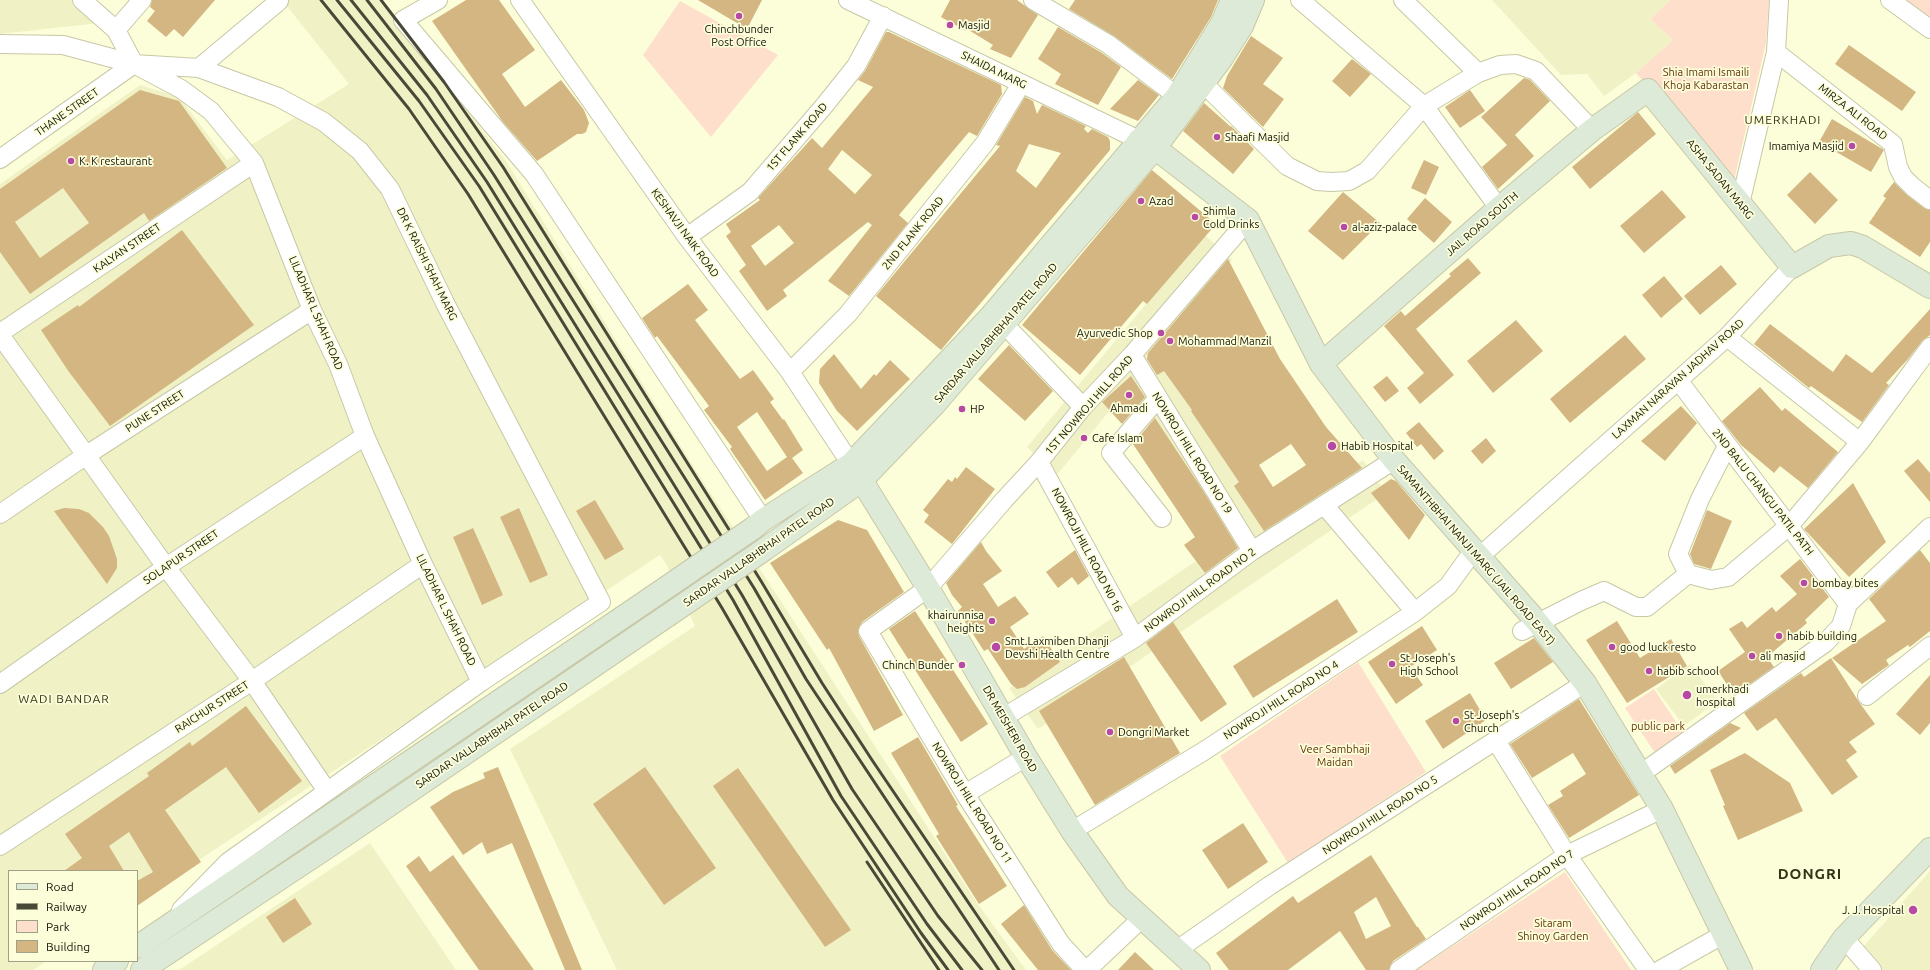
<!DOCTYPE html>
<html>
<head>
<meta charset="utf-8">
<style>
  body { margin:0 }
  #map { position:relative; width:1930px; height:970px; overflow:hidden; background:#fcfeda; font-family:Ubuntu,sans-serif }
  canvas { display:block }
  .legend { position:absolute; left:8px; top:870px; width:130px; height:92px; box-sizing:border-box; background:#fcfeda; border:1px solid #9fa086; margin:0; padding:5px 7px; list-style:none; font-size:12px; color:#141408 }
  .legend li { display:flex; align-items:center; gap:8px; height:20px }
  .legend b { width:20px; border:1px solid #9fa086 }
</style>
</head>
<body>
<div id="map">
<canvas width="1930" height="970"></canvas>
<ul class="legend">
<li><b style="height:5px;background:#deead8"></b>Road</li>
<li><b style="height:5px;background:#484937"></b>Railway</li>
<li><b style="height:11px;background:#fedfcb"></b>Park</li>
<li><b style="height:11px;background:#d3b681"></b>Building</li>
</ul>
</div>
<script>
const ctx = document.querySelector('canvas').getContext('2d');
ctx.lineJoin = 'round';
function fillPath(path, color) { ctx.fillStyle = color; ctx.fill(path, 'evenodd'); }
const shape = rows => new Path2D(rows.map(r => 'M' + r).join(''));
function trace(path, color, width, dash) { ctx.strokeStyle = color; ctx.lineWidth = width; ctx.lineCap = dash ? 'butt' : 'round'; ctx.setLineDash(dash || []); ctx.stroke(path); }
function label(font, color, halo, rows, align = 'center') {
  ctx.font = font + ' Ubuntu,sans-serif'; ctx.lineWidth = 3.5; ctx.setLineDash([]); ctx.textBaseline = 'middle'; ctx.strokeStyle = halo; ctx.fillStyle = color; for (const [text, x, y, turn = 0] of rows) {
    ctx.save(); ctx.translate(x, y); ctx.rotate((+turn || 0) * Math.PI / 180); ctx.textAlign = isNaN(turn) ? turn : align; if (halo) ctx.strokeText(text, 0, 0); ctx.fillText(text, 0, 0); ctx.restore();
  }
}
fillPath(shape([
  [0,0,73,0,100,23,0,34],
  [282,0,378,0,409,36,506,161,693,466,977,903,1026,970,617,970,510,749,695,626,666,564,660,555,137,901,137,871,9,871,9,961,47,961,33,970,0,970,0,184,140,85,179,97,227,160,349,84],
  [1492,0,1670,0,1650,19,1673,40,1636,73,1604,96,1587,74,1561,75],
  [1204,234,1232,260,1156,353,1269,522,1363,460,1386,493,1038,729,1009,688,1227,540,1125,392,1056,476,1027,447],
  [1690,664,1718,701,1684,726,1656,689],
  [370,843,456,970,179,970],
  [1930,871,1930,970,1879,970,1862,948]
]), '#f0f2c6');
fillPath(shape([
  [1670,0,1769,0,1766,43,1732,189,1636,73,1673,40,1650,19],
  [1905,0,1930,0,1930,17,1916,9],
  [680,1,778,55,711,137,643,55],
  [1358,662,1426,772,1288,863,1220,756],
  [1654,689,1684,734,1655,753,1625,708],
  [1565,872,1631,970,1416,970]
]), '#fedfcb');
fillPath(shape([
  [152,0,215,0,183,37,174,29,166,37,147,21,155,11,150,7],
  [466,0,499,0,535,50,502,74,525,107,561,80,584,110,589,123,586,132,582,134,577,134,537,161,503,122,432,21],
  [698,0,762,0,747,29],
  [950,0,1017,0,1038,15,1011,58,990,49,993,45,967,29,966,31,941,17],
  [1075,0,1218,0,1211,17,1172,79,1114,36,1069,9],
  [1058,27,1102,53,1121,67,1098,105,1055,84,1061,74,1038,59],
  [886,32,889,32,1001,85,1002,94,977,136,969,132,899,215,908,223,849,296,828,281,872,225,868,222,783,290,787,296,767,311,739,271,746,265,726,236,731,232,726,224,760,200,758,198,812,138,822,148,873,87,858,80,865,71],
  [842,150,872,175,855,194,828,169],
  [779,225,794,243,765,266,751,246],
  [1251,36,1283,58,1263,84,1284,99,1263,127,1223,88,1227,76],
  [1849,45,1916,92,1902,111,1835,64],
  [1352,59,1371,74,1350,97,1332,81],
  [1524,78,1530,80,1550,101,1515,135,1534,156,1498,189,1482,167,1507,145,1481,117],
  [1138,80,1159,95,1138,121,1110,109],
  [140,90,179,101,227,168,149,221,144,213,30,294,0,252,0,189],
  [63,188,89,223,40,258,15,222],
  [1470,90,1485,111,1460,128,1445,107],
  [1025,97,1033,101,1037,114,1042,105,1086,126,1084,129,1088,133,1092,129,1108,137,1110,141,1110,150,941,350,876,296,1000,146,996,145],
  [1029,144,1061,153,1036,188,1016,171],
  [1204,103,1231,127,1231,126,1254,149,1233,174,1183,131],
  [1638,112,1656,134,1590,189,1572,167],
  [1832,119,1884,150,1871,172,1819,142],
  [1424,160,1439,167,1426,195,1411,188],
  [1152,170,1216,224,1147,304,1143,301,1080,375,1022,325],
  [1810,172,1838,200,1815,224,1787,195],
  [1894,182,1907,195,1924,208,1930,210,1930,242,1920,257,1869,223,1886,198,1883,196],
  [1662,190,1686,217,1644,253,1620,226],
  [1343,192,1380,223,1343,260,1308,231],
  [1425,198,1452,222,1434,243,1407,219],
  [182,230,254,325,110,426,69,372,41,330,78,305,79,307],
  [1468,258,1481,273,1416,329,1454,375,1420,404,1407,388,1424,373,1384,326,1401,311,1405,316,1451,276,1449,274],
  [1228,259,1280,359,1326,427,1362,468,1264,531,1234,486,1239,482,1191,411,1192,410,1164,371,1157,375,1147,359,1148,353],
  [1291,444,1306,465,1273,487,1259,465],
  [1721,265,1737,284,1700,315,1684,296],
  [1664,276,1683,299,1661,318,1642,295],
  [688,284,708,310,695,320,740,379,753,370,774,399,770,402,783,420,784,419,803,450,792,458,803,473,765,500,730,449,732,447,704,410,709,406,657,336,655,338,642,318],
  [757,412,787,457,767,471,737,427],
  [1930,309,1930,335,1922,341,1908,359,1886,383,1889,385,1862,422,1811,386,1809,388,1754,344,1770,324,1833,372,1846,354,1872,373],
  [1516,320,1543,351,1493,393,1467,361],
  [1625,335,1646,359,1570,423,1550,399],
  [1009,345,1053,391,1025,421,978,379],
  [834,354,861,389,874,374,876,376,890,360,910,379,857,431,837,411,819,383,820,369],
  [1131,376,1145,397,1122,424,1102,402],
  [1387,376,1399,391,1385,402,1373,387],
  [1760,387,1782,411,1785,408,1838,452,1808,488,1780,466,1774,473,1741,445,1722,421],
  [1681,406,1697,423,1665,461,1641,441],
  [1155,418,1202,489,1238,548,1205,573,1184,545,1195,537,1133,444],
  [1419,422,1444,451,1434,460,1421,444,1417,447,1406,433],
  [1486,438,1496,451,1482,464,1471,451],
  [1918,459,1930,473,1930,502,1904,471],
  [966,467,995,489,952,544,924,522,929,515,923,510,948,479,952,482,955,477,957,479],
  [1391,479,1396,481,1425,515,1409,540,1371,493],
  [1853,483,1886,542,1849,577,1804,529],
  [595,500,624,549,605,560,576,511],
  [64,508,79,509,89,513,103,527,109,536,117,559,117,568,107,584,54,511],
  [519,508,548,575,530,583,500,517],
  [1707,510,1732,521,1711,569,1694,564,1690,554],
  [838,520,867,530,904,592,862,622,858,630,859,636,903,715,874,731,829,648,827,650,770,563],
  [473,528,503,595,482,605,453,537],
  [981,542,986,551,1002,571,983,584,998,607,1015,596,1029,614,1010,627,1024,649,1043,636,1060,662,1025,687,1017,689,1011,684,988,649,984,651,958,611,962,607,952,595,946,583],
  [1075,550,1089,576,1078,585,1072,577,1058,588,1046,572],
  [1920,550,1930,563,1930,631,1910,647,1908,645,1886,660,1889,665,1862,684,1832,658,1886,621,1869,599],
  [1800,559,1829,597,1805,620,1807,623,1767,657,1774,667,1734,695,1718,671,1745,652,1729,629,1742,621,1747,628,1772,607,1776,612,1797,594,1780,576],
  [1337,599,1358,632,1253,698,1233,666],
  [915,611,988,724,961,742,889,629],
  [1617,621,1640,658,1671,639,1687,666,1627,703,1586,640],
  [1173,622,1227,704,1201,722,1146,643],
  [1422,626,1437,650,1410,667,1423,685,1396,704,1368,662],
  [1534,638,1553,662,1511,689,1494,663],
  [1124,657,1180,753,1095,805,1039,711],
  [1831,658,1859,702,1875,724,1849,742,1857,752,1846,760,1858,777,1832,795,1776,718,1757,731,1744,713,1801,673,1804,677],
  [1930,675,1930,723,1920,735,1896,714],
  [1470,693,1486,720,1443,749,1425,721],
  [1579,699,1639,795,1569,838,1548,805,1563,796,1560,791,1586,774,1573,753,1532,778,1510,744],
  [246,706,302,781,259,813,226,767,165,810,201,862,137,906,137,881,153,872,129,832,109,846,124,871,64,871,82,858,65,834,149,776,147,773,190,742,192,746],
  [1730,723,1741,728,1675,774,1670,766],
  [918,737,958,805,956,806,1007,886,979,904,936,836,939,834,891,753],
  [1745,753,1790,783,1803,811,1738,840,1723,806,1725,805,1710,770],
  [498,767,582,970,565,970,512,843,487,854,482,842,463,855,430,807,453,792,485,778,483,773],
  [645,767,716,868,664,905,593,804],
  [738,768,851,930,825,947,713,786],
  [1243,823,1268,862,1228,889,1202,850],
  [453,855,534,970,479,970,406,866,419,856,430,872],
  [1371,855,1417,927,1418,927,1426,939,1393,961,1389,970,1366,970,1340,931,1288,970,1229,970,1216,953,1293,896,1298,903],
  [1376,897,1391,926,1366,939,1354,912],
  [295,898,312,924,283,943,266,917],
  [1024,905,1052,950,1071,970,1038,970,1001,924],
  [1135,952,1154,970,1118,970]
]), '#d3b681');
const street = shape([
  [82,0,116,30,134,64,181,89,211,111,254,163,312,310,338,364,365,436,423,564,481,682],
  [438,0,403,20,534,174,763,520],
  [520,0,687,237,790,372,851,464],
  [848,0,1139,140],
  [1033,0,1108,44,1177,96],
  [1300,0,1424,106,1499,208],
  [1403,0,1478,73,1500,65,1516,64,1536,71,1592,130],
  [1890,0,1930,29],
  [116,30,142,0],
  [0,44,63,45,134,64,199,68,278,97,324,122,360,151,390,189,445,303,601,602,481,682,228,862,181,910],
  [1776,52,1893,144,1898,167,1903,177,1913,187,1930,200],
  [199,68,279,1],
  [1190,78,1204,84,1287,166,1317,181,1331,182,1349,181,1367,171,1424,106,1478,73],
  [0,159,134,64],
  [1740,204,1776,52,1779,0],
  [687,237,750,192,824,106,856,66,883,16],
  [993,318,1004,324,1083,407],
  [0,333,254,163],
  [0,335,166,567,252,681,327,791],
  [1727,337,1860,442],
  [1132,355,1252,551],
  [790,372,848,314,985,143,1021,84],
  [1678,380,1848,604],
  [1158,398,1111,453,1162,518],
  [1039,462,1135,638],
  [1325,506,1415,612],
  [0,514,85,456,312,310],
  [1479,557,1727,337,1792,267],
  [1688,574,1678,554,1700,499,1727,446],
  [1522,631,1581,601,1604,591,1636,607,1647,607,1688,574,1711,580,1728,577,1790,525,1860,442,1930,347],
  [0,684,166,567,365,436],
  [1867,696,1930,646],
  [1004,717,1135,638,1252,551,1394,460],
  [1496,741,1567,855,1648,970],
  [1642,773,1825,643,1841,626,1848,604,1930,527],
  [965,794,1026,757],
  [1072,831,1204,751,1415,612,1448,586,1474,550],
  [0,846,252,681,423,564],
  [1844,938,1872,970],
  [1177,950,1269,886,1585,683],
  [1085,970,1061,944,965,794,868,631,928,588,1004,500,1039,462,1083,407,1132,355,1248,220],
  [1087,970,1142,918],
  [1399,970,1567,855,1662,809],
  [1660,970,1724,934]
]);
const secondary = shape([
  [1139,140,1155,148,1248,220,1321,364,1394,460,1538,623,1585,683,1662,809,1741,970],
  [1321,364,1499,208,1592,130,1648,90,1792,267,1829,246,1851,243,1863,247,1930,287],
  [854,468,928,588,1026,757,1072,831,1118,896,1199,970],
  [752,529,763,520,851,464,990,317,1177,96,1222,23,1232,0],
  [765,549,862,480,934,405,1155,148,1222,58,1242,26,1253,0],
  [137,947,651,598],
  [104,970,117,961],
  [142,970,329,846,667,616],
  [1822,970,1844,938,1930,849]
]);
trace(street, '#c7c8a6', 20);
trace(secondary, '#c7c8a6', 24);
trace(street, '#fff', 18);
trace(secondary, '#deead8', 22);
trace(shape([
  [321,0,409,109,468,194,722,608,833,800,921,933,948,970],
  [337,0,419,101,479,186,733,600,841,796,927,924,962,970],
  [351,0,427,95,487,182,742,595,852,789,938,916,982,970],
  [367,0,436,89,494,175,754,588,806,679,999,970],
  [381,0,444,82,503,167,761,581,822,683,872,760,1014,970],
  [867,862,939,970]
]), '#484937', 3);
const secondaryBridge = shape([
  [651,598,752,529],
  [667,616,765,549]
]);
trace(secondaryBridge, '#c7c8a6', 24, []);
trace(secondaryBridge, '#deead8', 22);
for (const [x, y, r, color] of [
  [739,16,4,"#b748a6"],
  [950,25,4,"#b748a6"],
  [1217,137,4,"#b748a6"],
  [1852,146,4,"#b748a6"],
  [71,161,4,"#b748a6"],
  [1141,201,4,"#b748a6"],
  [1195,217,4,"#b748a6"],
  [1344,227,4,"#b748a6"],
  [1161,333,4,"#b748a6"],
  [1170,341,4,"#b748a6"],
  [1129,395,4,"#b748a6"],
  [962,409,4,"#b748a6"],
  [1084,438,4,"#b748a6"],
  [1332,446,5,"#b748a6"],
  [1804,583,4,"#b748a6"],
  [992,621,4,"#b748a6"],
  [1779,636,4,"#b748a6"],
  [996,647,5,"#b748a6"],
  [1612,647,4,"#b748a6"],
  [1752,656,4,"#b748a6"],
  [1392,664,4,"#b748a6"],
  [962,665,4,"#b748a6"],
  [1649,671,4,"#b748a6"],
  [1687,695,5,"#b748a6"],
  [1456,721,4,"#b748a6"],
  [1110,732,4,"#b748a6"],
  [1913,910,5,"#b748a6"]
]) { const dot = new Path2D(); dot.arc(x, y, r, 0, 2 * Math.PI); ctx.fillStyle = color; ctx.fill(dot); trace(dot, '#fcfeda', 1.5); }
label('11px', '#141408', '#fcfeda', [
  ["Masjid",958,25],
  ["Chinchbunder",739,29,"center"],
  ["Post Office",739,42,"center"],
  ["Shaafi Masjid",1225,137],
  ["Imamiya Masjid",1844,146,"right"],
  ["K. K restaurant",79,161],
  ["Azad",1149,201],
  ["Shimla",1203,211],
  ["Cold Drinks",1203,224],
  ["al-aziz-palace",1352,227],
  ["Ayurvedic Shop",1153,333,"right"],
  ["Mohammad Manzil",1178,341],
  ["Ahmadi",1129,408,"center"],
  ["HP",970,409],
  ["Cafe Islam",1092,438],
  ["Habib Hospital",1341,446],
  ["bombay bites",1812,583],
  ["khairunnisa",984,615,"right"],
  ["heights",984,628,"right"],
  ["habib building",1787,636],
  ["Smt.Laxmiben Dhanji",1005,641],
  ["Devshi Health Centre",1005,654],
  ["good luck resto",1620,647],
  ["ali masjid",1760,656],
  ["St Joseph's",1400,658],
  ["High School",1400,671],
  ["Chinch Bunder",954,665,"right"],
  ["habib school",1657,671],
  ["umerkhadi",1696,689],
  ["hospital",1696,702],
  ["St Joseph's",1464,715],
  ["Church",1464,728],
  ["Dongri Market",1118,732],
  ["J. J. Hospital",1904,910,"right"]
], 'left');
label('11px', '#141408', '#fcfeda', [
  ["SHAIDA MARG",994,70,26],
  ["THANE STREET",67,112,-35],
  ["MIRZA ALI ROAD",1853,112,38],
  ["1ST FLANK ROAD",797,137,-49],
  ["ASHA SADAN MARG",1720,179,51],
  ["JAIL ROAD SOUTH",1482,224,-41],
  ["KESHAVJI NAIK ROAD",685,233,54],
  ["2ND FLANK ROAD",913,233,-51],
  ["KALYAN STREET",127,248,-34],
  ["DR K RAISHI SHAH MARG",427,264,64],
  ["LILADHAR L SHAH ROAD",316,313,67],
  ["SARDAR VALLABHBHAI PATEL ROAD",996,333,-49],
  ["LAXMAN NARAYAN JADHAV ROAD",1678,379,-42],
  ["1ST NOWROJI HILL ROAD",1089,405,-49],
  ["PUNE STREET",155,411,-33],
  ["NOWROJI HILL ROAD NO 19",1192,453,58],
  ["2ND BALU CHANGU PATIL PATH",1763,492,52],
  ["NOWROJI HILL ROAD N0 16",1087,550,62],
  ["SARDAR VALLABHBHAI PATEL ROAD",759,552,-35],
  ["SAMANTHBHAI NANJI MARG (JAIL ROAD EAST)",1476,555,49],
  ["SOLAPUR STREET",181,557,-34],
  ["NOWROJI HILL ROAD NO 2",1200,590,-36],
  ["LILADHAR L SHAH ROAD",446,610,64],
  ["NOWROJI HILL ROAD NO 4",1281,700,-33],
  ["RAICHUR STREET",212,707,-33],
  ["DR MEISHERI ROAD",1010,729,60],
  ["SARDAR VALLABHBHAI PATEL ROAD",492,735,-34],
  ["NOWROJI HILL ROAD NO 11",972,803,58],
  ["NOWROJI HILL ROAD NO 5",1380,815,-33],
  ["NOWROJI HILL ROAD NO 7",1517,890,-34]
]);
label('11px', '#63330a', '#fcfeda', [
  ["Shia Imami Ismaili",1706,72],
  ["Khoja Kabarastan",1706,85],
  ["public park",1658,726],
  ["Veer Sambhaji",1335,749],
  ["Maidan",1335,762],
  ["Sitaram",1553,923],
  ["Shinoy Garden",1553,936]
]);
ctx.letterSpacing = '1px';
label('12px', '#333316', '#fcfeda', [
  ["UMERKHADI",1783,120],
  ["WADI BANDAR",64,699]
]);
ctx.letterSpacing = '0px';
ctx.letterSpacing = '1px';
label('bold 15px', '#333316', '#fcfeda', [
  ["DONGRI",1810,874]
]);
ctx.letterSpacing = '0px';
</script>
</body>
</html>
